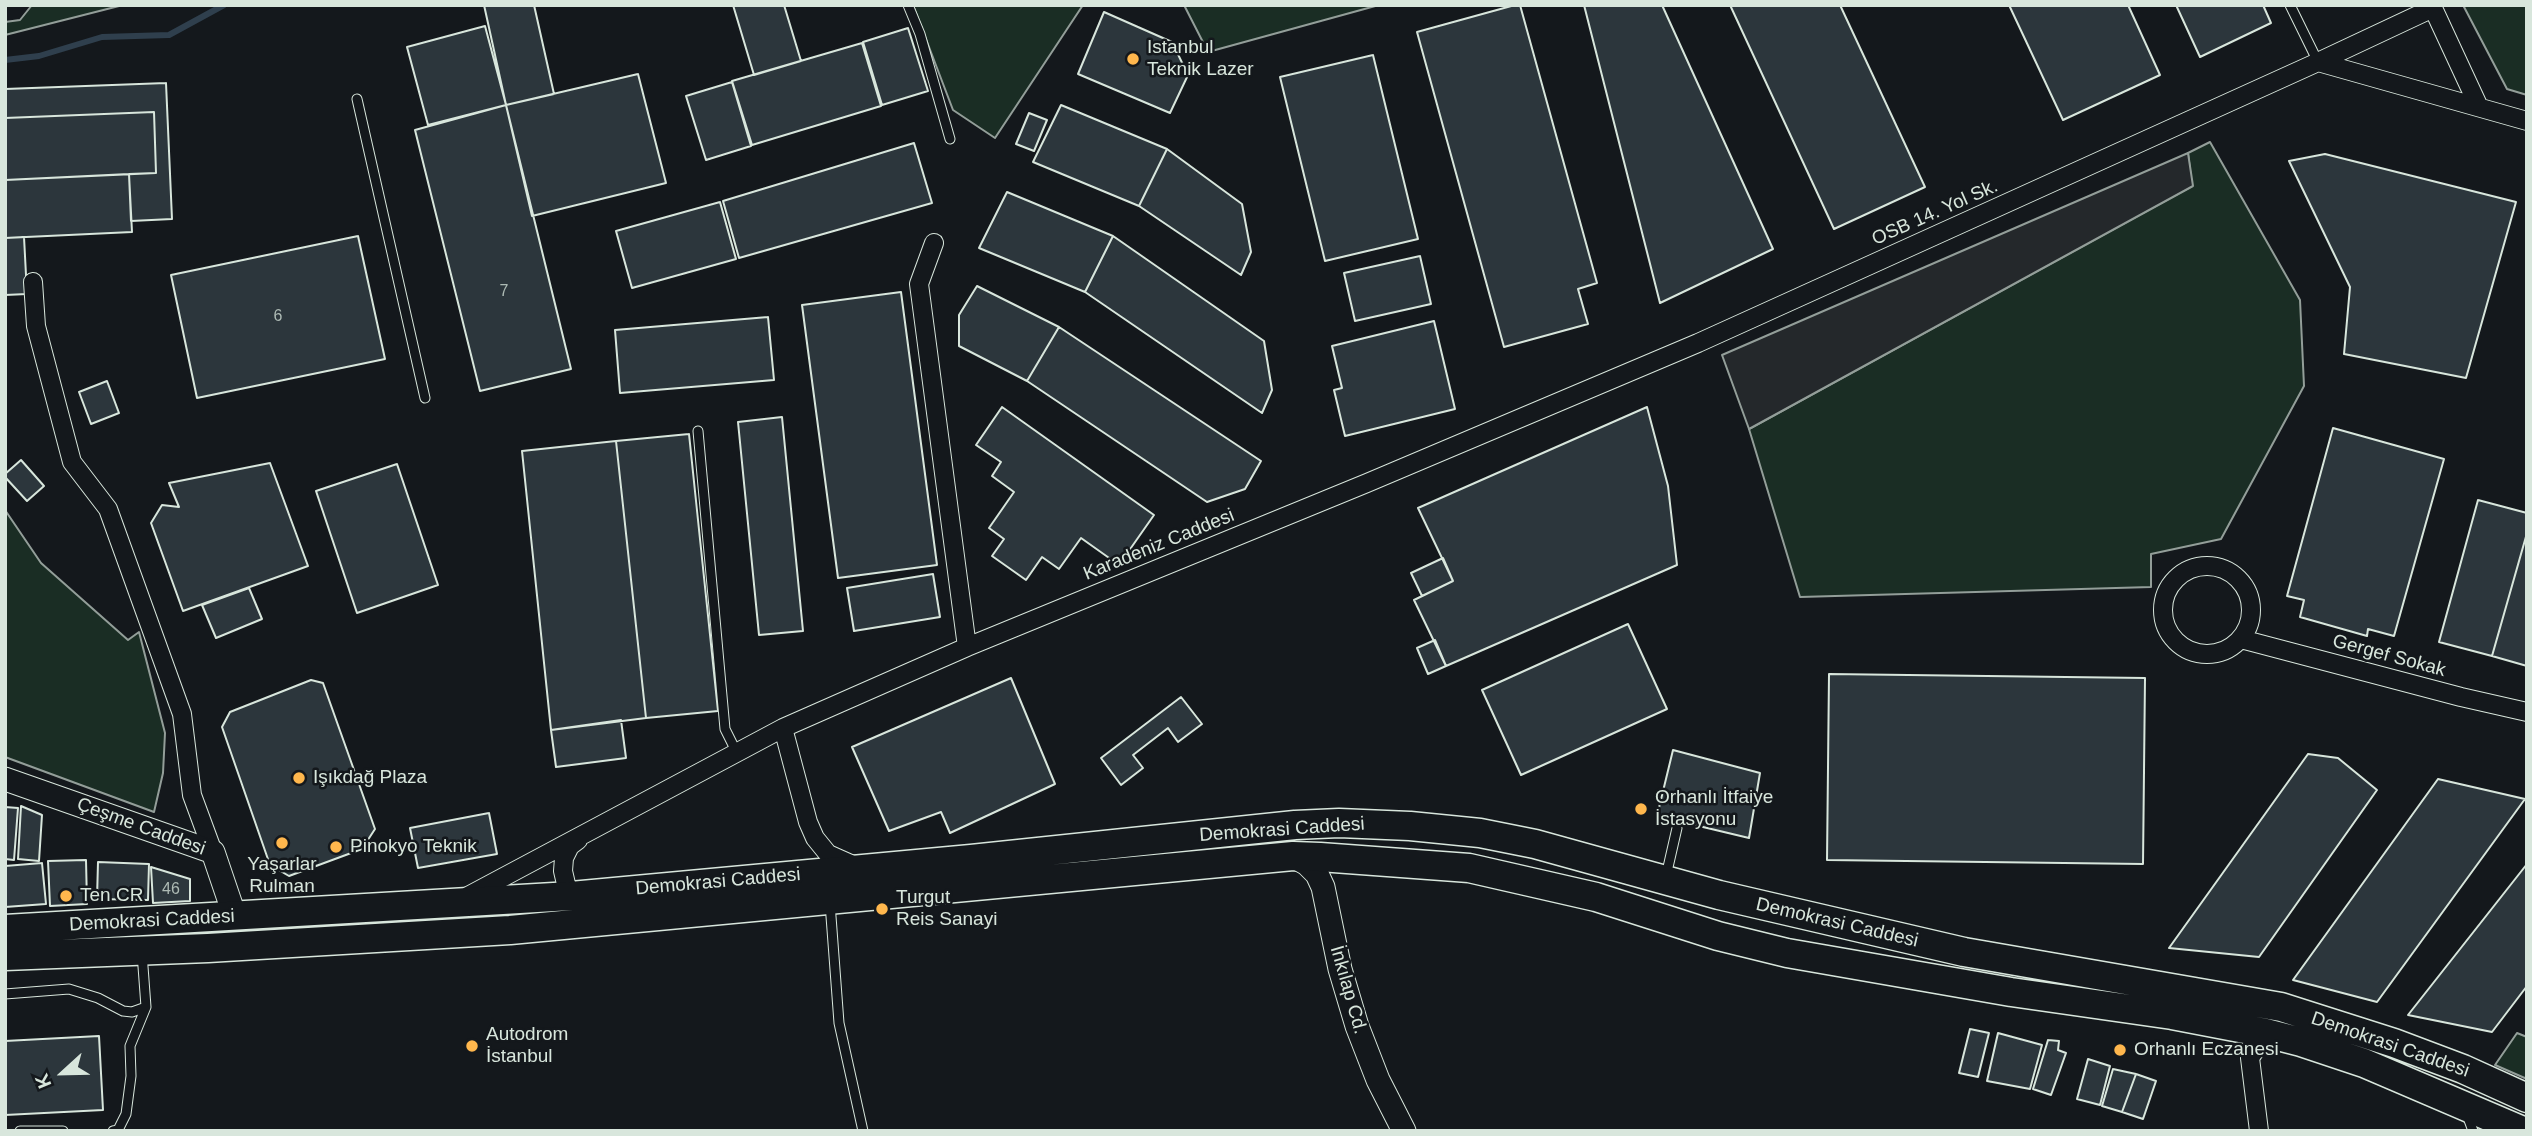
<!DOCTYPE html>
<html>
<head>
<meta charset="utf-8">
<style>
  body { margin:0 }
  #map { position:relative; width:2532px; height:1136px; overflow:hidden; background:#14181c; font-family:Arial,sans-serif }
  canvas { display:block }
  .frame { position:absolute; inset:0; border:7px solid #d8e6dc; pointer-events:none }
  .north { position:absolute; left:28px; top:1038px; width:70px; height:70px; -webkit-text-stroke:5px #14181c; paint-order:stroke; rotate:248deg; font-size:19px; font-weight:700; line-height:28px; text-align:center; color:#d8e6dc }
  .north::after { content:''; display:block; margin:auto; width:24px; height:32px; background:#d8e6dc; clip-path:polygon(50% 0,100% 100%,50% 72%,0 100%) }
</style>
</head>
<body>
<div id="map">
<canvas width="2532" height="1136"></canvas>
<div class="frame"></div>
<div class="north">K</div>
</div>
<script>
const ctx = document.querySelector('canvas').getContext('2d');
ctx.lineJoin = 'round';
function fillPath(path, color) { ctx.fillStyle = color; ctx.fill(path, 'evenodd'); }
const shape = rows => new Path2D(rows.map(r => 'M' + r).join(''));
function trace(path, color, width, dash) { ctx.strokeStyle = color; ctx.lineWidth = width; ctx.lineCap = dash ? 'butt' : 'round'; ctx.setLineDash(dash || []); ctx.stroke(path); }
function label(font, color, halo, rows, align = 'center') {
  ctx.font = font + ' Arial,sans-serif'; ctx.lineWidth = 5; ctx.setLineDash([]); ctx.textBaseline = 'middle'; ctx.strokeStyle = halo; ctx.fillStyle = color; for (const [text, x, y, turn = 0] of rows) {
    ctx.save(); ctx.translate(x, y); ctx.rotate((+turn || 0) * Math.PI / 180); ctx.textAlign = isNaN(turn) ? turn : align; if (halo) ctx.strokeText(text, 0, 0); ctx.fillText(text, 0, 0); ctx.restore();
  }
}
const green = shape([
  [32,5,123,5,5,35,5,22,20,20,32,5],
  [913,5,1083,5,995,138,953,110,913,5],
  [1184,5,1379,5,1208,52,1184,5],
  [2463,5,2527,5,2527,95,2507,89,2463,5],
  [2210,142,2300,300,2304,386,2221,539,2151,554,2151,587,1800,597,1749,429,2192,186,2188,153,2210,142],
  [5,510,41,563,128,640,139,632,165,733,163,773,154,812,5,757,5,510],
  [2517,1033,2527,1037,2527,1079,2495,1065,2517,1033]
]);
fillPath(green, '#1a2d24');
trace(green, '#939e99', 2);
const parking = shape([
  [2188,153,2193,186,1749,429,1722,355,2188,153]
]);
fillPath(parking, '#24282b');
trace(parking, '#939e99', 2);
trace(shape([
  [5,60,39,56,102,37,169,35,224,5]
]), '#2f3f4d', 6);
const building = shape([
  [484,5,534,5,554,94,506,105,484,5],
  [733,5,784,5,801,61,754,75,733,5],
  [1515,5,1520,5,1597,283,1578,289,1588,324,1504,347,1417,32,1515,5],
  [1584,5,1662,5,1773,249,1660,303,1584,5],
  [1730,5,1840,5,1925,187,1834,229,1730,5],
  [2009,5,2128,5,2160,75,2063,120,2009,5],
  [2176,5,2263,5,2271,23,2200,57,2176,5],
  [1104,12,1172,42,1188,75,1170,113,1078,74,1104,12],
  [485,26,506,105,428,125,407,47,485,26],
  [908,28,928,91,882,105,863,42,908,28],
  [862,43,881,106,752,145,732,81,862,43],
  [1373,55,1418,239,1325,261,1280,77,1373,55],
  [638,74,666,183,532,216,506,105,638,74],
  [732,82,751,146,706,160,686,96,732,82],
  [166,83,172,219,131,221,129,174,156,173,154,112,5,118,5,89,166,83],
  [506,105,571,369,480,391,415,130,506,105],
  [1061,105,1167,149,1139,206,1033,162,1061,105],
  [154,112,156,173,5,180,5,118,154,112],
  [1029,113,1047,120,1034,151,1016,144,1029,113],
  [914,143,932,203,739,258,723,201,914,143],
  [1167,149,1242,204,1251,252,1241,275,1139,206,1167,149],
  [2325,154,2516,202,2466,378,2344,354,2350,287,2289,161,2325,154],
  [129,174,132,232,5,238,5,180,129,174],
  [1007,192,1113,236,1085,292,979,248,1007,192],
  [720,202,736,259,632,288,616,231,720,202],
  [358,236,385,359,197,398,171,275,358,236],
  [1113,236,1264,341,1272,390,1262,413,1085,292,1113,236],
  [24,237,27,294,5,295,5,238,24,237],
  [1420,256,1431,304,1355,321,1344,273,1420,256],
  [977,286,1059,327,1027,381,959,346,959,315,977,286],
  [901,292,937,565,838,578,802,305,901,292],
  [768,317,774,380,620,393,615,330,768,317],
  [1434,321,1455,409,1345,436,1334,390,1342,388,1332,346,1434,321],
  [1059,327,1261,461,1245,489,1207,502,1027,381,1059,327],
  [107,381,119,413,91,424,79,392,107,381],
  [1002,407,1154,515,1119,565,1081,538,1059,569,1042,557,1026,580,992,556,1004,539,989,528,1014,492,992,476,1001,462,976,445,1002,407],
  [1647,407,1668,486,1677,565,1446,666,1414,600,1453,581,1418,508,1647,407],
  [782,417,803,631,759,635,738,422,782,417],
  [2333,428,2444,459,2394,636,2368,629,2367,636,2300,617,2304,600,2287,596,2333,428],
  [689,434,718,711,646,718,616,441,689,434],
  [616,441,646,718,551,730,522,451,616,441],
  [21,460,44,486,27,501,5,477,5,474,21,460],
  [270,463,308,566,183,611,151,523,162,505,179,507,169,483,270,463],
  [397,464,438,585,357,613,316,491,397,464],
  [2478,500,2527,513,2527,533,2492,656,2439,642,2478,500],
  [2527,533,2527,666,2492,656,2527,533],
  [1443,558,1453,581,1422,596,1411,573,1443,558],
  [933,574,940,617,854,631,847,588,933,574],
  [249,588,262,619,216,638,202,605,249,588],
  [1628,624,1667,709,1521,775,1482,690,1628,624],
  [1435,640,1446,666,1428,674,1417,648,1435,640],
  [1829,674,2145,678,2143,864,1827,860,1829,674],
  [1011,678,1055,784,950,833,941,812,889,831,852,747,1011,678],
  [311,680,323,683,375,829,362,849,289,876,270,865,222,727,230,712,311,680],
  [1181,697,1202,724,1178,742,1168,728,1133,755,1143,768,1121,785,1101,758,1181,697],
  [621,720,626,758,556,767,551,730,621,720],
  [1673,750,1760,773,1749,838,1657,816,1673,750],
  [2308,754,2338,758,2377,790,2259,957,2169,948,2308,754],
  [2438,779,2525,799,2377,1002,2293,980,2438,779],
  [21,806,42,815,39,861,18,859,21,806],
  [5,807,18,808,14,860,5,859,5,807],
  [489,813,497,854,418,868,410,828,489,813],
  [86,860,87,904,50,906,48,861,86,860],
  [98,862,149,864,148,900,97,899,98,862],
  [42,863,46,904,5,907,5,866,42,863],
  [2527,864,2527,986,2492,1032,2408,1015,2527,864],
  [151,867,190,879,190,901,153,903,151,867],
  [1970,1029,1989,1033,1978,1077,1959,1073,1970,1029],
  [1998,1033,2042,1045,2030,1089,1987,1081,1998,1033],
  [99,1036,103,1110,5,1115,5,1041,99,1036],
  [2048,1040,2059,1041,2058,1050,2066,1053,2051,1095,2033,1089,2048,1040],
  [2088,1059,2110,1066,2100,1105,2077,1099,2088,1059],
  [2113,1069,2136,1074,2122,1112,2102,1106,2113,1069],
  [2136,1074,2156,1081,2143,1119,2122,1112,2136,1074]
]);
fillPath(building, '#2c363c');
trace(building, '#d8e6dc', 2);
const service = shape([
  [908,5,920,34,950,139],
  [2290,5,2318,62],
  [357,99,425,398],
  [698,431,725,729,737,753],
  [1666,876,1677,828],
  [830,903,839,1023,863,1131],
  [5,994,69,989,98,998,123,1011,132,1012,146,1007],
  [2466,1112,2473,1131],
  [20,1131,63,1131],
  [113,1131,118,1130,126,1114,131,1076,130,1046,146,1007,142,953]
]);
const minor = shape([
  [2318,62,2433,8,2478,105],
  [934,243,919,284,967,647],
  [33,282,36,326,72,462,108,509,182,714,192,795,213,852],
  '2163 610a44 44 0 1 1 88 0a44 44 0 1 1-88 0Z',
  [2241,639,2461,697,2527,712],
  [783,728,808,822,815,838,828,854,855,866],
  [468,896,783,728,967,647,1367,483,1698,343,2318,62,2527,121],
  [576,902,566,884,563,871,564,858,570,846,578,840],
  [2259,1131,2250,1058,2266,1033]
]);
const tertiary = shape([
  [5,779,213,852,235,917],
  [1293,856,1307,864,1317,874,1323,887,1340,969,1357,1026,1378,1080,1404,1131]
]);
const primary = shape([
  [5,929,571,896,971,859,1295,825,1339,823,1410,826,1480,833,1535,844,1719,895,1964,952,2281,1007,2394,1043,2463,1069,2527,1098],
  [5,956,208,948,510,930,1293,856,1320,857,1469,868,1596,897,1718,936,1787,953,2011,992,2172,1015,2266,1033,2301,1042,2364,1063,2523,1131]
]);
trace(service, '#d8e6dc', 11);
trace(minor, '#d8e6dc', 20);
trace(tertiary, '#d8e6dc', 25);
trace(primary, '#d8e6dc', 31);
trace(service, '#14181c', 9);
trace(minor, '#14181c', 18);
trace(tertiary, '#14181c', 23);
trace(primary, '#14181c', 28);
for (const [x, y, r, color] of [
  [1133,59,7,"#ffb74d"],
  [299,778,7,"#ffb74d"],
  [1641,809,7,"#ffb74d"],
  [282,843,7,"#ffb74d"],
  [336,847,7,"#ffb74d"],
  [66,896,7,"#ffb74d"],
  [882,909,7,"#ffb74d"],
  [472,1046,7,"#ffb74d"],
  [2120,1050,7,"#ffb74d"]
]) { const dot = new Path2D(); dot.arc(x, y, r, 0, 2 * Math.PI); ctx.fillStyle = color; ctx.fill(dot); trace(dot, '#14181c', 2.5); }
label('16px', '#adbab4', null, [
  ["7",504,292],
  ["6",278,317],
  ["46",171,890]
]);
label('19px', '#d8e6dc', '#14181c', [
  ["Istanbul",1147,48],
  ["Teknik Lazer",1147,70],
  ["Işıkdağ Plaza",313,778],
  ["Orhanlı İtfaiye",1655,798],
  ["İstasyonu",1655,820],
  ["Pinokyo Teknik",350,847],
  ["Yaşarlar",282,865,"center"],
  ["Rulman",282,887,"center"],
  ["Ten CR",80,896],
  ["Turgut",896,898],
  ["Reis Sanayi",896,920],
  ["Autodrom",486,1035],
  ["İstanbul",486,1057],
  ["Orhanlı Eczanesi",2134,1050]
], 'left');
label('19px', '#d8e6dc', '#14181c', [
  ["OSB 14. Yol Sk.",1935,213,-24],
  ["Karadeniz Caddesi",1159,545,-22],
  ["Gergef Sokak",2389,656,15],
  ["Çeşme Caddesi",141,827,20],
  ["Demokrasi Caddesi",1282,830,-4],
  ["Demokrasi Caddesi",718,882,-5],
  ["Demokrasi Caddesi",152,921,-3],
  ["Demokrasi Caddesi",1837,923,13],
  ["İnkılap Cd.",1348,990,74],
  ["Demokrasi Caddesi",2390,1045,19]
]);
</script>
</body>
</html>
